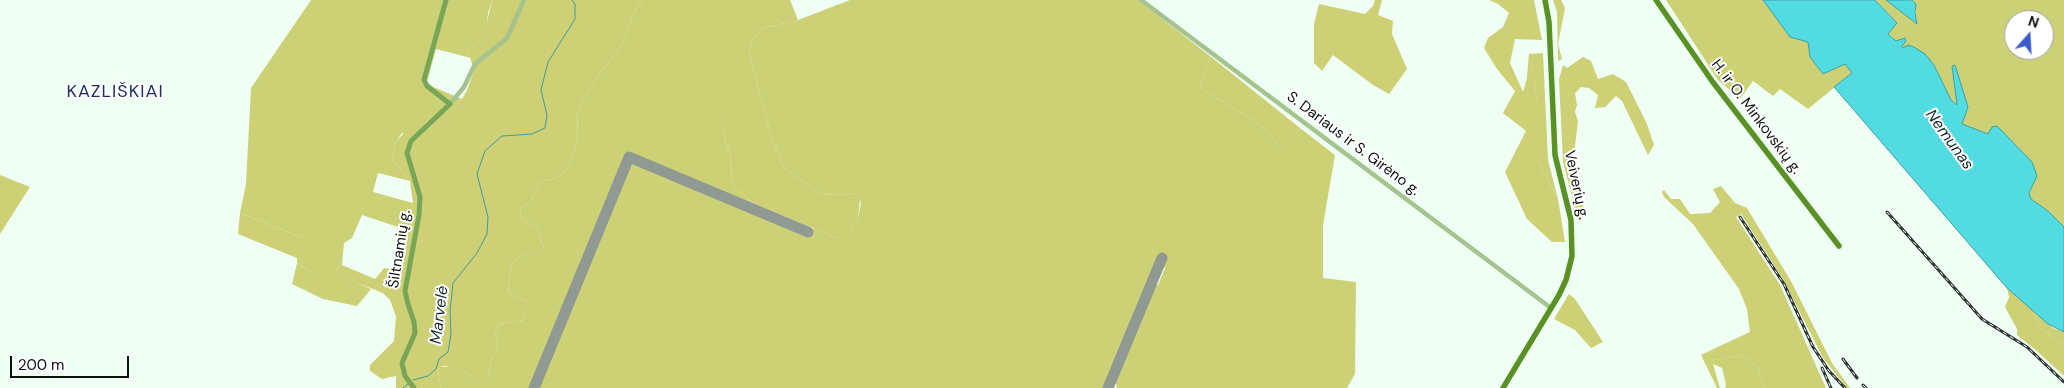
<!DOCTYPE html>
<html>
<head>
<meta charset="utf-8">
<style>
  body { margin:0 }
  #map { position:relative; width:2064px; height:388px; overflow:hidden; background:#f0fff4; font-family:"DM Sans",sans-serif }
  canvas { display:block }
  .north { position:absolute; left:2004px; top:10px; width:50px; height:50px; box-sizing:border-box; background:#fff; border:1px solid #9ea09f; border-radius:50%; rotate:19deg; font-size:14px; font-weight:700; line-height:20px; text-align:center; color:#0c120e }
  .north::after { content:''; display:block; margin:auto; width:18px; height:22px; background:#3a5bcc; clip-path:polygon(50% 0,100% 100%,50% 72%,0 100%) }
  .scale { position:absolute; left:10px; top:356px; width:119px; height:22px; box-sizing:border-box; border:2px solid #0c120e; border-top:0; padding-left:6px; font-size:15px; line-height:18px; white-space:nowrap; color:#0c120e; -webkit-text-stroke:4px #fff; paint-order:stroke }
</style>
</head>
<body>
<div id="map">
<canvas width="2064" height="388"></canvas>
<div class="north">N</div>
<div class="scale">200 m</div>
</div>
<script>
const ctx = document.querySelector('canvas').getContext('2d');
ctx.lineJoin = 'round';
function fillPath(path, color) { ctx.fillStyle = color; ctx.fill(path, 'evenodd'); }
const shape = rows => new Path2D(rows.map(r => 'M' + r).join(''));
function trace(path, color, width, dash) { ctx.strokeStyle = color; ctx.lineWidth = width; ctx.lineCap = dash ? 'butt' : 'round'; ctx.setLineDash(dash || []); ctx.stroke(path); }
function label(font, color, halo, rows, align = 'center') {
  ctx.font = font + ' "DM Sans",sans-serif'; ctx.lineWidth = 4; ctx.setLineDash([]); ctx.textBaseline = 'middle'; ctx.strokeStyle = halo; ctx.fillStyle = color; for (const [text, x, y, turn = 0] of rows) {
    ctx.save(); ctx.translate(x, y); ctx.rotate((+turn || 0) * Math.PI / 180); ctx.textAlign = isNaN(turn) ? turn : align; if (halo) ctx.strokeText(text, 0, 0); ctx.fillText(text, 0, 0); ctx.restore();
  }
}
fillPath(shape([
  [311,0,492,0,488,13,486,34,483,40,468,50,471,58,436,49,427,82,433,87,462,99,453,110,421,138,402,133,396,142,392,158,410,181,378,173,373,192,413,203,407,230,362,215,352,238,344,243,342,265,336,268,340,275,371,289,357,306,323,299,292,284,297,263,313,274,303,238,240,213,246,184,251,88],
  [644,0,712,0,721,111,724,136,730,154,732,180,736,189,755,204,628,152,530,388,441,388,438,371,440,367,451,367,464,372,479,381,488,379,491,360,498,347,495,334,499,324,524,320,527,301,508,294,511,264,524,254,544,249,538,229,520,218,521,209,531,201,540,182,556,178,566,171,574,153,577,139,578,108,600,73,621,47,636,9],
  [850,0,1138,0,1210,56,1201,83,1202,89,1259,124,1282,148,1300,128,1335,155,1323,225,1323,278,1356,282,1355,374,1347,388,1116,388,1117,385,1114,383,1155,284,1158,285,1165,268,1162,266,1165,258,1159,255,1104,388,537,388,625,174,627,167,633,163,809,237,813,228,837,238,850,234,858,217,861,203,858,195,853,193,836,195,820,194,783,167,770,132,749,52,753,39,763,28,798,20],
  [1666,0,1763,0,1808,41,1810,57,1845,64,1852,73,1808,109,1780,89,1773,96,1753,81,1740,99,1718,80],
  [1876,0,1886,0,1916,23,1916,4,1912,0,2064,0,2064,227,2048,211,2031,199,2029,193,2037,176,2032,162,1997,127,1992,127,1988,134,1961,124,1966,114,1955,65,1952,66,1958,105,1951,100,1934,65,1903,48,1888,33,1897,23],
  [2014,20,2044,20,2044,50,2014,50],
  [1543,53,1548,160,1558,199,1537,159,1537,100,1532,66,1528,64,1529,54],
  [2033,310,2053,328,2064,332,2064,346,2040,328],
  [1707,352,1714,360,1743,355,1758,367,1764,388,1725,388,1726,385,1722,368,1713,364,1720,388,1717,388,1701,355]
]), '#cdd176');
fillPath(shape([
  [492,0,644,0,636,9,621,47,600,73,578,108,577,139,574,153,566,171,556,178,540,182,531,201,521,209,520,218,538,229,544,249,543,251,524,254,511,264,508,294,527,301,526,311,524,320,499,324,495,334,498,347,491,360,488,379,485,382,479,381,464,372,445,366,440,367,438,371,441,388,396,388,396,376,382,379,370,371,370,365,394,341,396,316,390,300,383,293,340,276,336,268,342,265,375,279,384,268,397,270,413,203,410,181,392,158,396,142,409,127,421,137,453,110,462,99,467,90,474,71,468,50,483,40],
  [712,0,790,0,798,20,763,28,753,39,749,52,770,132,783,167,820,194,836,195,853,193,858,195,860,199,858,217,850,234,845,237,837,238,755,204,736,189,732,180,730,154,724,136,707,29],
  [1375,0,1382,0,1378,15,1393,21,1392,34,1407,69,1389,94,1373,85,1333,55,1322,71,1314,63,1314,24,1319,4,1365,14,1373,6],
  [1489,0,1534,0,1542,40,1515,39,1510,63,1523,92,1527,78,1528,64,1532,65,1537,100,1537,159,1558,199,1565,242,1552,242,1527,219,1505,172,1526,131,1503,113,1515,91,1497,69,1484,48,1488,38,1503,27,1509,13,1498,4],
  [1553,0,1561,0,1565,8,1558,44,1562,59,1558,61,1557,12],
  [1948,5,1962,13,1983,32,1977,35,1974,32,1968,31,1962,27,1945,10,1946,6],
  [1210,56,1300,128,1283,149,1259,124,1202,89,1201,83],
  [1583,57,1591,61,1598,79,1613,74,1626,82,1647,124,1654,145,1648,155,1622,101,1616,96,1605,107,1595,108,1598,95,1589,88,1581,87,1575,93,1577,105,1575,112,1578,121,1572,170,1585,212,1579,223,1563,162,1559,79,1563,65,1567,68],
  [2005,99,2009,99,2013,109,2016,103,2019,104,2020,111,2023,112,2024,106,2029,112,2030,116,2028,119,2021,120,2012,118,2008,114,2007,108,2003,105,2002,101],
  [0,175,30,187,0,234],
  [1721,186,1735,203,1747,208,1792,283,1832,363,1850,388,1847,388,1823,358,1783,279,1741,214,1736,217,1780,285,1826,388,1764,388,1758,367,1743,355,1714,360,1711,359,1707,352,1750,332,1747,309,1739,289,1693,224,1664,197,1662,192,1664,190,1671,199,1680,199,1690,214,1710,213,1720,202,1713,189],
  [240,213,303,238,318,260,320,271,313,274,297,263,297,258,238,234],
  [2007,288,2033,310,2040,328,2064,346,2064,376,2038,352,2017,335,2017,329,2005,307,2009,297],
  [1569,294,1575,299,1603,342,1591,348,1575,330,1554,319]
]), '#cdd074');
const water = shape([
  [1763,0,1875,0,1897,23,1888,34,1896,41,1905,38,1906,41,1902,46,1903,48,1908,45,1914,47,1925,54,1934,65,1951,100,1957,105,1952,66,1955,65,1968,107,1962,124,1988,134,1992,127,1997,126,2032,162,2037,176,2029,193,2031,199,2048,211,2064,227,2064,332,2048,324,2007,288,1834,87,1852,73,1845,64,1823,74,1810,57,1808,42,1790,37,1763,0],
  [1886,0,1912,0,1916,4,1915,13,1917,24,1886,0]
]);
fillPath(water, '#53dbe2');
trace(water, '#3e9fa2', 1);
trace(shape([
  [413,380,428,376,436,369,439,359,448,352,451,334,450,311,453,283,477,253,487,234,488,217,477,174,485,151,502,136,532,134,545,128,547,115,541,90,548,62,575,19,575,4,572,0],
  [403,388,408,384]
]), '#3e9fa2', 1);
trace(shape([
  [534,388,629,157,808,232],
  [1108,388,1162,258]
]), '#909a92', 11);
trace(shape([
  [1141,0,1551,308],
  [450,104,464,87,475,64,507,38,524,0]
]), '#a4c38e', 4.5);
trace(shape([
  [414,388,405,376,402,363,415,333,414,322,408,304,405,291,419,215,420,197,407,153,411,141,450,104,427,86,424,80,446,0]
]), '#79a656', 5);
trace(shape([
  [1656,0,1712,81,1839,246],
  [1503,388,1559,295,1566,280,1572,256,1571,220,1555,155,1549,22,1545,0]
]), '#5a9124', 5.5);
const rail = shape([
  [1887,212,1982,319,2027,347,2064,382],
  [1740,217,1784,284,1813,347,1829,371,1845,388],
  [1843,359,1857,378],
  [1822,368,1831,388],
  [1863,385,1866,388]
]);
trace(rail, '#2f3631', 3);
trace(rail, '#fff', 1, [4]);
label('15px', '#0c120e', '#fff', [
  ["H. ir O. Minkovskių g.",1756,117,53],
  ["S. Dariaus ir S. Girėno g.",1353,144,37],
  ["Veiverių g.",1576,185,78],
  ["Šiltnamių g.",400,249,-81]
]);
label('italic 16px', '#172e2f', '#fff', [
  ["Nemunas",1949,140,54],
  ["Marvelė",440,315,-83]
]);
ctx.letterSpacing = '1px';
label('18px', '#1d2e66', '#fff', [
  ["KAZLIŠKIAI",115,92]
]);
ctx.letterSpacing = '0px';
</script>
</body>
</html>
